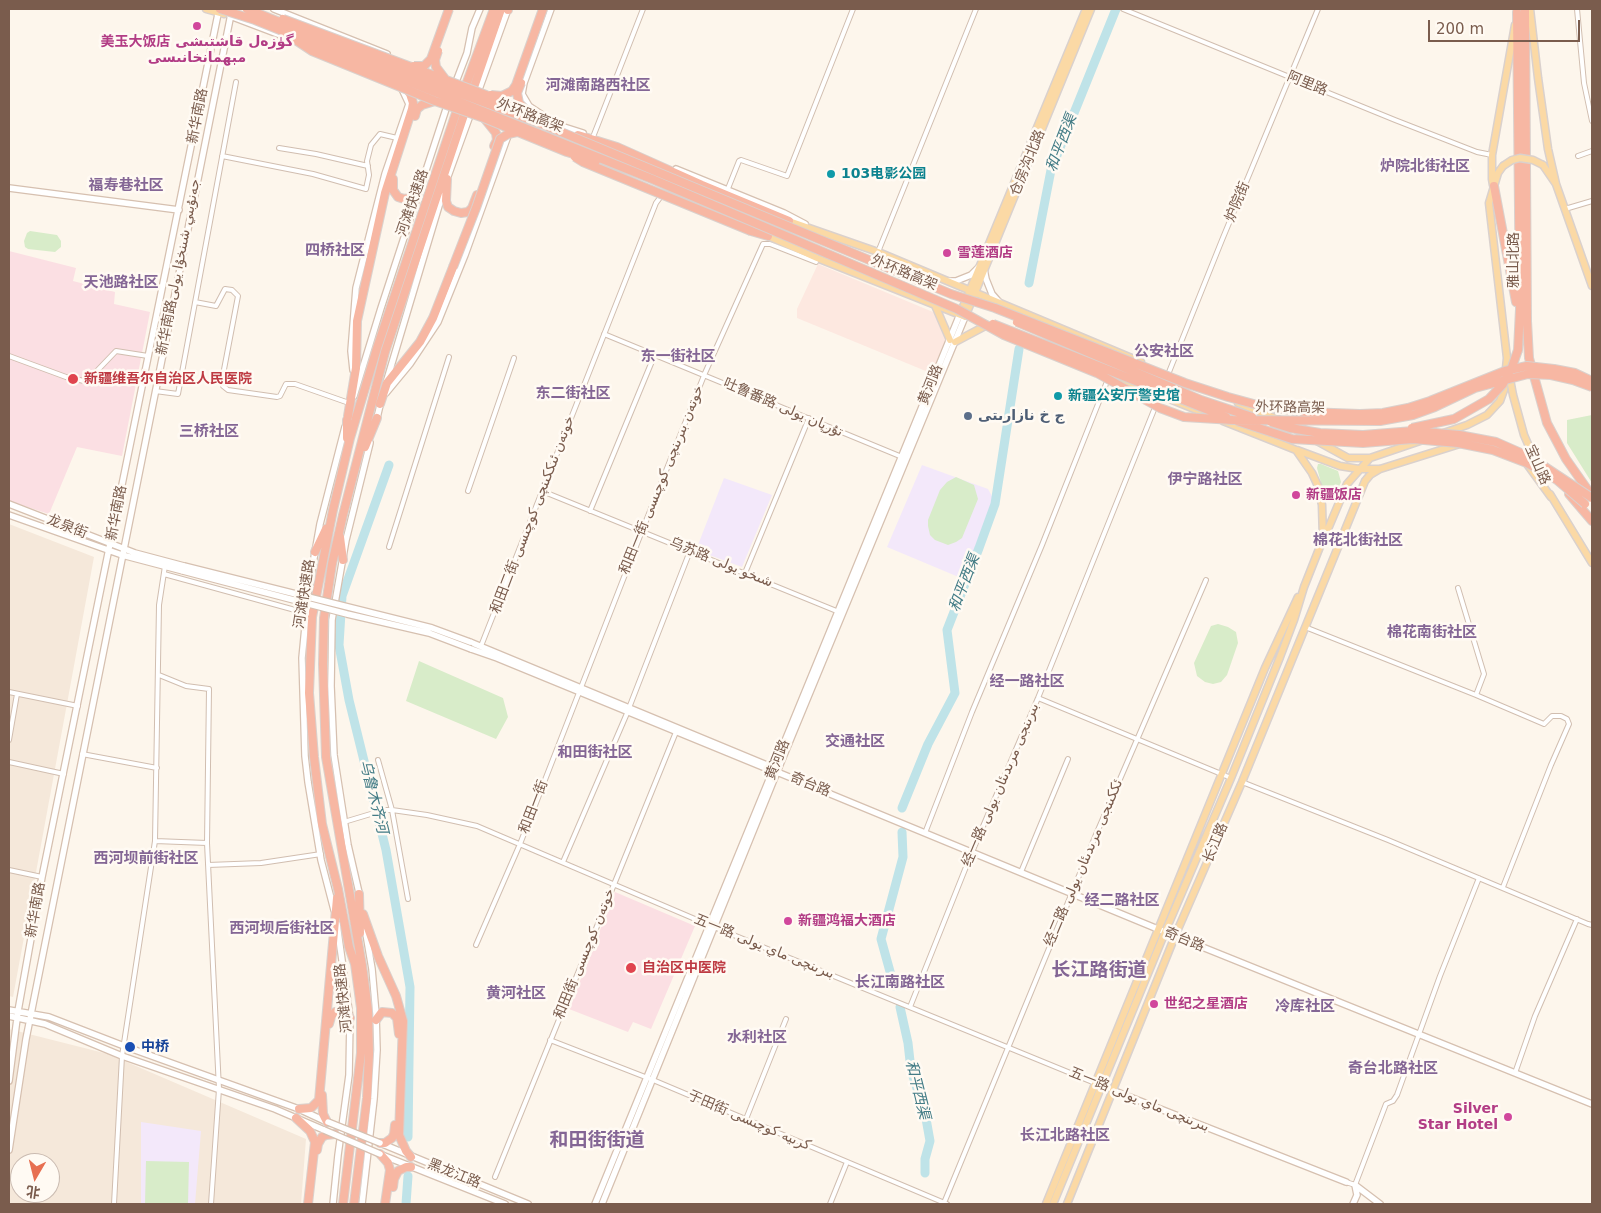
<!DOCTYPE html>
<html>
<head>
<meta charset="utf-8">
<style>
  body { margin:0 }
  #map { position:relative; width:1601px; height:1213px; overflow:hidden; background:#fdf6ec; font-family:"DejaVu Sans","Noto Sans SC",sans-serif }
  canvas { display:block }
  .frame { position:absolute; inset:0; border:10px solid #7a5c4d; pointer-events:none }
  .north { position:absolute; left:10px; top:1153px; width:50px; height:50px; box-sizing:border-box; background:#fffaf3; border:1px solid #cabbb1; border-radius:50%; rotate:188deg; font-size:14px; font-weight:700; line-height:20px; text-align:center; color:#7a5c4d }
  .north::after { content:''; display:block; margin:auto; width:18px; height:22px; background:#e76f51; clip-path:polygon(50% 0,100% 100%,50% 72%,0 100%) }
  .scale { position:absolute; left:1428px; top:20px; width:152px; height:22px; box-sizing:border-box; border:2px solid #7a5c4d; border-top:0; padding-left:6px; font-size:15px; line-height:18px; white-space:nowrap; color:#7a5c4d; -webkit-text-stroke:4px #fffaf3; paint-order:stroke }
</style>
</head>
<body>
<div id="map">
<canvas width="1601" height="1213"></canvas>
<div class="frame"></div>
<div class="north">北</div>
<div class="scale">200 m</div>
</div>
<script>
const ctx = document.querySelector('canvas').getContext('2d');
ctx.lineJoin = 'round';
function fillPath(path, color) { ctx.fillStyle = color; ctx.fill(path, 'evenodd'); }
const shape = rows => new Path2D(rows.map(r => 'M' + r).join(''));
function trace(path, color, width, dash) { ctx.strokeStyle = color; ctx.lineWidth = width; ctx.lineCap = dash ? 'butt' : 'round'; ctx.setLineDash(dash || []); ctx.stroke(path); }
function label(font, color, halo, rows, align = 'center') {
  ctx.font = font + ' "DejaVu Sans","Noto Naskh Arabic","Noto Sans SC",sans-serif'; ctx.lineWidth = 5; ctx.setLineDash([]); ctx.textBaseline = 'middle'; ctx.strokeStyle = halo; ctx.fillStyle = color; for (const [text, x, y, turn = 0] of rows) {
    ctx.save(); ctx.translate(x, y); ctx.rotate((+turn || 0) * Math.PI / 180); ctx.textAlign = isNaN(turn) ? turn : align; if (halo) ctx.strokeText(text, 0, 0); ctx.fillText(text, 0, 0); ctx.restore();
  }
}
fillPath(shape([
  [9,524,94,557,13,997,9,996],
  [9,1029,108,1054,306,1139,301,1204,9,1204],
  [20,1163,50,1163,50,1193,20,1193]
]), '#f5e8da');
fillPath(shape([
  [818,264,933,312,947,339,933,374,797,318,797,309]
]), '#fde8e0');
fillPath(shape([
  [922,465,988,489,993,498,987,521,961,578,887,547],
  [724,478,772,495,742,567,696,550],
  [141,1122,201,1131,195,1204,141,1204]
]), '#f3e8fa');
fillPath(shape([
  [9,251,76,268,73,281,115,292,114,304,150,312,122,456,77,447,49,514,9,501],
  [615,892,695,926,651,1029,633,1022,628,1032,569,1009]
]), '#fbdfe3');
fillPath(shape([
  [30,231,57,235,61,241,61,247,55,252,28,249,25,247,24,241,27,233],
  [1592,415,1592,483,1567,443,1567,420],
  [1318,464,1321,464,1338,471,1341,482,1334,497,1329,501,1325,498,1317,468],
  [956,477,974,485,978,499,962,538,956,542,948,545,935,540,930,535,928,526,928,520,940,490,947,482],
  [1218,624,1228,627,1236,632,1238,643,1227,675,1221,682,1213,684,1205,682,1197,676,1194,663,1211,626],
  [419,661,503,698,508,717,496,739,406,701],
  [146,1161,189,1162,188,1204,145,1204]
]), '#d8ecc9');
trace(shape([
  [1029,283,1051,170,1116,9],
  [389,465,342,596,339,645,349,700,386,850,410,987,408,1137],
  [902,808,928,744,955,693,947,630,979,548,995,504,1019,349],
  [894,986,881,939,903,857,902,832],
  [900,1007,908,1043,911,1070,925,1113,930,1141,925,1159,925,1173],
  [406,1204,408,1176]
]), '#bfe3e8', 9);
const street = shape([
  [1123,9,1395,120,1477,152,1492,155],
  [1577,9,1584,83,1592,121],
  [593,137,643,9],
  [279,148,316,154,368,166],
  [222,156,313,174,366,189,369,175,367,161,371,145,380,134,397,138],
  [1578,156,1592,151],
  [727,191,739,161,741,160,787,176,853,9],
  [1565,209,1592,201],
  [878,252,976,9],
  [195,302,216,306,225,289,232,290,238,296,222,380,223,386,228,390,277,397,280,396,286,384,295,384,349,403],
  [604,334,902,457],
  [9,356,66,377,84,381,93,375,116,351,148,356],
  [1167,377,1222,240,1318,9],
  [155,391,178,394,236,82],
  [468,491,514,358],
  [542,491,839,612],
  [590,511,655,354],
  [389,547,449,357],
  [745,573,809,418],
  [164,574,306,613],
  [1458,588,1484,674,1476,695],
  [1305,627,1476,695,1544,724,1552,716,1561,716,1567,719,1569,724,1551,765,1503,887],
  [481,646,656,203,662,195],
  [159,675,186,686,209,689,207,843,219,1089,211,1204],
  [9,692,78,706],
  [1038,698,1231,778],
  [629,708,690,551],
  [9,740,17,694],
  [82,754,157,768],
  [378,760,392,810,408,899],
  [9,762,64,774],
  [1242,782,1388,840,1588,924,1592,925],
  [344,822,384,810,392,810,427,815,477,826,709,925,1112,1090],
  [925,833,972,712,1042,545,1108,379],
  [155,841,207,843],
  [563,862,628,711],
  [208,865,261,863,321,854],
  [9,870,42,877],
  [1021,872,1068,759],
  [476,945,520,844,642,531,705,373,763,244,770,244,816,262],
  [910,1007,972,852,1038,698,1160,395],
  [550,1040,653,1080,947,1204],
  [1515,1073,1535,1016,1577,919],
  [746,1119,786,1019],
  [495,1177,676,732],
  [1346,1182,1355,1185,1386,1104,1393,1101,1397,1095,1440,976,1479,878],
  [944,1203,1095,837,1206,580],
  [114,1204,122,1056,155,841,159,605,165,566],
  [830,1204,847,1162]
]);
const secondary = shape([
  [274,9,387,54],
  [230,16,296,41],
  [307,45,326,52],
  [454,87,467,53,472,28,480,9],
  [477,95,508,9],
  [541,116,561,126,583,133],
  [544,116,529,106,522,94,524,83,551,9],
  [593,161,702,207],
  [676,169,784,213,805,224],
  [9,188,179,210],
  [984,269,986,279,992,294,999,302],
  [948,281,956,281,971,275,979,267],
  [353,370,351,351,356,288,385,174,409,104,402,89],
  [386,383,447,179,472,110],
  [386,393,410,364,438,322,465,255,509,133],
  [354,396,381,308,448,103],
  [376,422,381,401],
  [9,504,135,553,184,566],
  [9,515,122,555,183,571],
  [470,642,774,768,777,772,1165,932,1592,1104],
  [471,649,497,658,775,772],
  [360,897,348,845,334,755,331,686,332,620,346,540,370,443],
  [334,910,321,860,308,782,305,756,302,658,309,586,320,524,345,427],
  [9,1010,49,1017,124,1046,299,1109,327,1122],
  [9,1016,45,1024,122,1056,275,1109,324,1130],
  [9,1081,18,1011,42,877,219,9],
  [1112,1090,1346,1182],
  [380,1143,528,1204],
  [9,1150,26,1039,232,9],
  [382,1155,505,1204],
  [1355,1185,1380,1204],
  [333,1204,338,1155,349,1075,350,1018,337,924],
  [362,1204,374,1099,377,1050,376,1014,372,969,365,928],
  [595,1204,960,314],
  [602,1204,777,772,965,317],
  [1353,1204,1357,1195,1355,1185]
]);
const primary = shape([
  [206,9,224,14],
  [1530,9,1538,78,1548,149,1556,184],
  [1543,165,1556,184,1592,286],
  [1493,185,1492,179,1492,155,1515,25],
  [789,221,878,252,1141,362],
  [768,236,817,258,963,316],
  [934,303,950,340],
  [960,314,1086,9],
  [965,317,1091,9],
  [955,342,987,325],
  [1096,369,1214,417],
  [1509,374,1513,395,1524,435,1535,460],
  [1238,403,1280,420],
  [1297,430,1348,458,1370,458,1467,425,1487,415,1500,401,1504,390,1507,358,1489,203,1498,173,1503,166],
  [1297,450,1340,466,1359,469,1379,469],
  [1527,464,1551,497],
  [1550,494,1592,563],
  [1325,536,1347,484,1370,458],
  [1046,1204,1265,668,1298,597],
  [1053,1204,1165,932,1231,778,1280,657,1294,620,1304,587,1323,539,1322,505,1318,486,1312,473,1296,450,1223,421],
  [1067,1204,1175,936,1242,782,1365,481,1370,475,1380,469,1466,442,1477,440]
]);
const highway = shape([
  [1525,9,1527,321,1529,358,1547,423,1566,459,1592,496],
  [508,10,508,9],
  [1517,12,1520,309,1518,350],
  [463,93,494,9],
  [471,96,501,9],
  [415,116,417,109,422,105,435,101],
  [484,118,496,133,497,140,494,146],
  [578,135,617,147,702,185,789,221],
  [393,179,393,190,398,197,404,199,410,198,418,193],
  [447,179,446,201,448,207,454,211,461,213,468,212,472,208,477,195],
  [1494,186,1516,302],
  [751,231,768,236],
  [380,404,387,383,420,342,433,318,453,267],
  [348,416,356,368,357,321,385,193,412,109,413,103,410,94,406,89],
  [347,438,347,420],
  [365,447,377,418],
  [1569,494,1592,521],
  [340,537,343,560],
  [315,552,326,529],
  [359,894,360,933],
  [363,914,378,956,396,996,403,1021,399,1135,406,1151,411,1157],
  [376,1020,382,1012,392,1013,397,1018,399,1034],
  [329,1024,331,1017,335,1012,345,1013,350,1018],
  [322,1095,323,1114,327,1122],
  [299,1109,311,1108,319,1100,337,898],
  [296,1118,310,1131,315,1142,308,1204],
  [380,1143,385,1143,392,1138,394,1134,395,1125],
  [317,1150,318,1144,322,1137,326,1135,335,1134],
  [380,1154,388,1163,390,1170,385,1204],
  [393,1187,394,1179,398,1171,406,1167,411,1167],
  [343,1204,361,1053,361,1008,355,964,349,947,338,889,322,824,314,757,309,693,312,617,333,510,350,438,377,348,459,104],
  [354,1204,367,1098,369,1054,368,1010,362,965,326,757,323,664,324,618,332,564,343,515,385,352,467,106]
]);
trace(street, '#d1beb0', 6);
trace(secondary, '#d6c0b0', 8);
trace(primary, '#dad1cd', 9);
trace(highway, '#dad1cd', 10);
trace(street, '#fff', 4);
trace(secondary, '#fff', 5.5);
trace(primary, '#fbd9a5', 6);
trace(highway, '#f7b7a3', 8);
const secondaryBridge = shape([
  [184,566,432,628,470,642],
  [183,571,347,614,429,633,471,649],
  [328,1122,380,1143],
  [324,1130,380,1154]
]);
const primaryBridge = shape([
  [1503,166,1512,160,1520,158,1533,160,1543,165]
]);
const highwayBridge = shape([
  [220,9,255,20,652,179,957,309,1004,335,1097,373,1160,408,1184,417,1233,420,1380,421,1413,415,1435,407,1475,388,1528,374,1551,375,1573,380,1592,387],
  [247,9,413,76,542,124,951,294,995,308,1185,383,1228,397,1261,406,1307,412,1360,414,1383,413,1408,408,1430,401,1505,371,1527,366,1554,369,1575,373,1592,381],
  [283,19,486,95,543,119],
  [294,39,312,51,435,101,484,118,567,152,596,161],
  [438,51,435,60,436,67,445,79],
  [414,66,424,66,431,59,449,9],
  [521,83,517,93,519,103,526,110],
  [491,95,502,96,512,91,516,85,543,9],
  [575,157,583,162,751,231],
  [453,267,476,208,500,139,508,134,517,132],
  [1017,322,1201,400,1252,417],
  [993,324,1226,417],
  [1237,421,1292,439,1363,443,1413,439,1458,443,1493,450,1527,463,1557,480,1585,504],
  [1271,422,1290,428,1320,433,1363,435,1413,431,1459,435,1496,442,1530,457,1592,498],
  [1412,428,1454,419,1489,399,1503,384,1512,367,1518,350]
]);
trace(secondaryBridge, '#d6c0b0', 8, []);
trace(primaryBridge, '#dad1cd', 9, []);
trace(highwayBridge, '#dad1cd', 10, []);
trace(secondaryBridge, '#fff', 5.5);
trace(primaryBridge, '#fbd9a5', 6);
trace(highwayBridge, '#f7b7a3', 8);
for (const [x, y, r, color] of [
  [197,26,5,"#d1479c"],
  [831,174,5,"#0f9aa8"],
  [947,253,5,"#d1479c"],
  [73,379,6,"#e0444e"],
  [1058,396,5,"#0f9aa8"],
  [968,416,5,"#5c6f8a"],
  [1296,495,5,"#d1479c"],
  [788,921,5,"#d1479c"],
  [631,968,6,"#e0444e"],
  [1154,1004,5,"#d1479c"],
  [130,1047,6,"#1a4fb4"],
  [1508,1117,5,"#d1479c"]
]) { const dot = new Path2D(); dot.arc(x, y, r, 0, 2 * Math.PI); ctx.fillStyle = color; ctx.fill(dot); trace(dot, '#fffaf3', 2); }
label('bold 14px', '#b23c85', '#fffaf3', [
  ["美玉大饭店 گۈزەل قاشتىشى",197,42,"center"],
  ["مېھمانخانىسى",197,58,"center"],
  ["雪莲酒店",957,253],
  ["新疆饭店",1306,495],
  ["新疆鸿福大酒店",798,921],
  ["世纪之星酒店",1164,1004],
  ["Silver",1498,1109,"right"],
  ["Star Hotel",1498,1125,"right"]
], 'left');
label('14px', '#7a5c4d', '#fffaf3', [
  ["阿里路",1307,84,22],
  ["新华南路",198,116,-79],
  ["外环路高架",530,116,21],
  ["仓房沟北路",1028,163,-68],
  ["炉院街",1238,202,-67],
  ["河滩快速路",413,203,-71],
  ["雅山北路",1514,260,-90],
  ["新华南路جەنۇبىي شىنخۇا يولى",179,267,-79],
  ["外环路高架",904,273,23],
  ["黄河路",931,385,-68],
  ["吐鲁番路 تۇرپان يولى",783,408,23],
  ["外环路高架",1290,408,1],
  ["宝山路",1537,465,66],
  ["和田一街 خوتەن بىرىنچى كوچىسى",662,480,-68],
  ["新华南路",117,513,-79],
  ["和田二街 خوتەن ئىككىنچى كوچىسى",533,515,-69],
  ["龙泉街",67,527,21],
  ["乌苏路 شىخو يولى",721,563,22],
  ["河滩快速路",305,594,-81],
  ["黄河路",778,760,-68],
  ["奇台路",810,785,22],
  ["经一路 بىرىنجى مرىدىئان يولى",1001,785,-67],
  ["和田一街",534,807,-69],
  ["长江路",1216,843,-67],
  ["经二路 ئككىنجى مرىدىئان يولى",1084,863,-67],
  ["新华南路",36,910,-80],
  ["奇台路",1184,940,22],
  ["五一路 بىرىنچى ماي يولى",764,947,22],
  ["和田街 خوتەن كوچىسى",585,954,-68],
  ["河滩快速路",344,998,-96],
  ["五一路 بىرىنچى ماي يولى",1139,1100,22],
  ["于田街 كرىيە كوچىسى",749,1121,23],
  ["黑龙江路",454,1174,22]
]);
label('bold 14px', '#0d838f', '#fffaf3', [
  ["103电影公园",841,174],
  ["新疆公安厅警史馆",1068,396]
], 'left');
label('bold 14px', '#be3a42', '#fffaf3', [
  ["新疆维吾尔自治区人民医院",84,379],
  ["自治区中医院",642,968]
], 'left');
label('bold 14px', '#4e5e75', '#fffaf3', [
  ["ج خ نازارىتى",978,416]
], 'left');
label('bold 14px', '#164399', '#fffaf3', [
  ["中桥",141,1047]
], 'left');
label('bold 15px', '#846695', '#fffaf3', [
  ["河滩南路西社区",598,86],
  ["炉院北街社区",1425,167],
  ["福寿巷社区",126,186],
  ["四桥社区",335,251],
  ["天池路社区",121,283],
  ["公安社区",1164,352],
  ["东一街社区",678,357],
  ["东二街社区",573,394],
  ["三桥社区",209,432],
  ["伊宁路社区",1205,480],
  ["棉花北街社区",1358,541],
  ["棉花南街社区",1432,633],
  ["经一路社区",1027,682],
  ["交通社区",855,742],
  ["和田街社区",595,753],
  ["西河坝前街社区",146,859],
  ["经二路社区",1122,901],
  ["西河坝后街社区",282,929],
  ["长江南路社区",900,983],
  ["黄河社区",516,994],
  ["冷库社区",1305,1007],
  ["水利社区",757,1038],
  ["奇台北路社区",1393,1069],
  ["长江北路社区",1065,1136]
]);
label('italic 15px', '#437c86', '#fffaf3', [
  ["和平西渠",1062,143,-69],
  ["和平西渠",965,583,-69],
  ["乌鲁木齐河",373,797,76],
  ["和平西渠",917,1090,76]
]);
label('bold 19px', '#846695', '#fffaf3', [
  ["长江路街道",1099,971],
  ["和田街街道",597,1141]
]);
</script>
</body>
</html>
